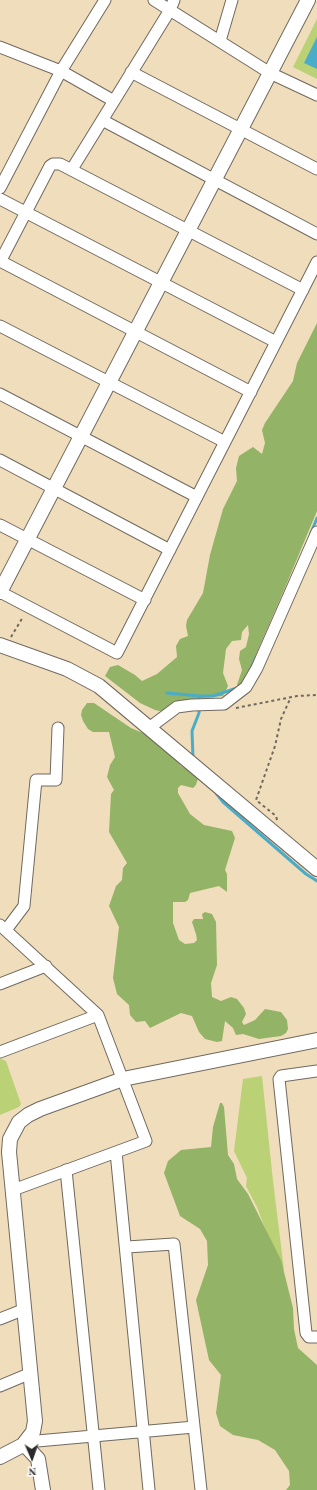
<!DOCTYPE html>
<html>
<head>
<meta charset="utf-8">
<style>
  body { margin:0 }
  #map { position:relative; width:317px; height:1490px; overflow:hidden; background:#f0ddbc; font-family:"Old Standard TT",serif }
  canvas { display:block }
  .north { position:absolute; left:12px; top:1438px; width:40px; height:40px; -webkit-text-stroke:3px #fff; paint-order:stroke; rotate:178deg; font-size:11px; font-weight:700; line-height:16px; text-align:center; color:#2b2b2b }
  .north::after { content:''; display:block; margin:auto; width:14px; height:18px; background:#2b2b2b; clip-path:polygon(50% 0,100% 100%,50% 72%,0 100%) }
</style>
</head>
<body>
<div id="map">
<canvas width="317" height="1490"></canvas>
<div class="north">N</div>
</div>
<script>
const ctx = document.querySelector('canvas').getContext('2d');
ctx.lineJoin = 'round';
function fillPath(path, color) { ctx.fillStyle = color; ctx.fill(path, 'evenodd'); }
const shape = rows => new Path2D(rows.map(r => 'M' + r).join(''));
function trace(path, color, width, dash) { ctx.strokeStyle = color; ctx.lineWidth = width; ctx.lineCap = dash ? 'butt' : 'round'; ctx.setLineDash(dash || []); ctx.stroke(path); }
fillPath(shape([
  [317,19,317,79,293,67],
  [0,1058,6,1061,21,1104,19,1107,0,1115],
  [262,1076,273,1181,284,1270,279,1266,257,1207,246,1186,247,1178,234,1151,243,1079]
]), '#bad175');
fillPath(shape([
  [317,323,317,511,284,590,244,682,239,687,237,685,242,670,239,659,240,651,246,647,249,634,248,625,242,632,241,640,232,641,226,649,223,673,228,686,223,696,184,700,164,712,155,710,140,703,105,676,110,667,118,665,135,675,142,681,157,674,177,657,176,646,180,639,188,636,186,626,187,620,203,593,210,555,223,509,237,481,236,468,239,456,253,447,262,454,265,443,262,430,265,423,293,381,297,363],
  [87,703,94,703,131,728,150,736,173,756,181,766,199,775,196,785,193,788,181,785,178,788,178,793,190,814,204,825,232,831,235,838,225,870,227,874,227,892,219,886,190,893,188,900,185,902,173,902,173,923,179,940,185,944,194,943,197,940,196,934,192,922,194,919,203,919,202,914,205,912,212,914,216,922,217,965,211,983,212,997,221,1001,231,997,237,999,244,1008,246,1014,242,1022,244,1025,255,1020,265,1009,281,1012,287,1020,288,1029,286,1033,281,1036,259,1039,243,1034,236,1035,233,1028,225,1021,222,1041,217,1042,205,1039,199,1032,192,1016,181,1013,150,1028,145,1021,136,1022,130,1015,129,1005,117,994,113,978,119,927,109,906,116,886,122,880,123,868,127,863,109,832,111,794,114,790,107,777,110,765,115,757,109,732,93,732,88,729,83,721,81,715,82,710],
  [220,1103,222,1103,224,1107,228,1155,234,1164,237,1179,248,1194,281,1260,293,1308,294,1329,298,1348,317,1365,317,1490,286,1490,290,1485,289,1471,275,1450,258,1440,233,1435,220,1426,216,1413,221,1375,209,1360,196,1300,208,1265,207,1241,200,1229,180,1216,164,1173,168,1161,181,1150,211,1147,213,1127]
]), '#93b366');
fillPath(shape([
  [317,37,317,69,304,63]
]), '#49acc8');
trace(shape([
  [311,533,317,518],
  [251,668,256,657],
  [167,693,199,696,199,713,192,731,193,758],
  [199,696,213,696,237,688],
  [216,793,223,802,306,874,317,881]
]), '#49acc8', 3);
const minor = shape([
  [154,0,270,73,317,95],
  [220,41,232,0],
  [0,47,61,71,114,101],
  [131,72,317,169],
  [102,120,317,234],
  [72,169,170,10,174,0],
  [0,188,61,71,105,0],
  [0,199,276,342],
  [0,261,251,392],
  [0,262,50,166,53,164,60,164,303,290],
  [0,326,225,442],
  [0,394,197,497],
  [0,460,170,550],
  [0,525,145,600],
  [0,592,117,653,317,262],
  [149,728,177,707,192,705,224,704,246,687,257,668,317,532],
  [0,925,98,1015,146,1141,13,1190],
  [6,930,24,906,36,780,56,780,58,728],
  [0,984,46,966],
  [0,1052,98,1015],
  [317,1071,281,1076,279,1079,306,1333,309,1337,317,1337],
  [116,1152,149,1490],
  [66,1170,99,1490],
  [127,1247,174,1244,201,1490],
  [0,1319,25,1309],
  [0,1386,31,1373],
  [26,1442,194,1427]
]);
const tertiary = shape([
  [0,592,308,0],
  [0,645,67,669,99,686,317,869],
  [24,1444,38,1459,43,1490],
  [0,1457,23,1445,33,1432,35,1421,9,1152,10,1139,19,1122,28,1115,40,1109,123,1079,317,1040]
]);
trace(minor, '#70695e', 13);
trace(tertiary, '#70695e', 16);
trace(shape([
  [11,637,23,617],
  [236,708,297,696,317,695],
  [277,820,276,816,256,800,275,746,281,719,291,697]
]), '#70695e', 2, [3, 3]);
trace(minor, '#fff', 11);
trace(tertiary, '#fff', 14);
</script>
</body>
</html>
